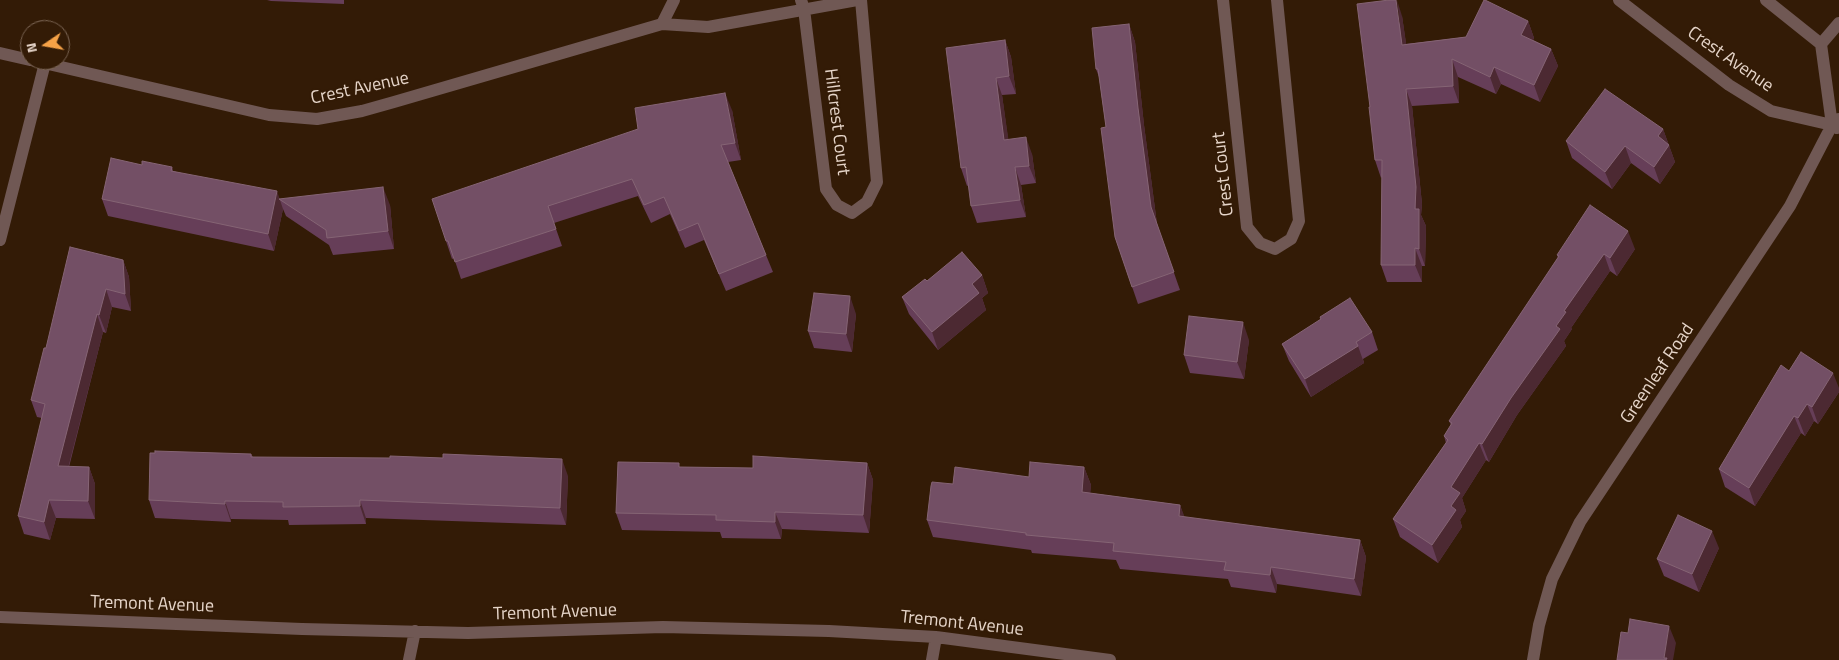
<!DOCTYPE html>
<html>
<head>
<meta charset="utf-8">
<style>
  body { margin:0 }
  #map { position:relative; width:1839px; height:660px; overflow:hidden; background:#331b06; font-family:"Titillium Web",sans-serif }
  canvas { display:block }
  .north { position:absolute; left:20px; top:20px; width:50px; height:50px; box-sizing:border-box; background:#331b06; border:1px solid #7b6554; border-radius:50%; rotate:258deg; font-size:14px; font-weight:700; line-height:20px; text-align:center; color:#e6d5c9 }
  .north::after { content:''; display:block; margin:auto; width:18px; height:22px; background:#f6a247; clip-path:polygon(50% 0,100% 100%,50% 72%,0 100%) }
</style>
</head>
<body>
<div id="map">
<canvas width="1839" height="660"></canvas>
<div class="north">N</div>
</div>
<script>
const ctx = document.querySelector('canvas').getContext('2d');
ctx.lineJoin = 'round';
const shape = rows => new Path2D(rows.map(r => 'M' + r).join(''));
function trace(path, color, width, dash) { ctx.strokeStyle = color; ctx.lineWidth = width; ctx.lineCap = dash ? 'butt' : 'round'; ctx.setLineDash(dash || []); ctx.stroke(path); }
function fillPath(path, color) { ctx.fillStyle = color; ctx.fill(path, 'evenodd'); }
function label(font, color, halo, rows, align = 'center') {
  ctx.font = font + ' "Titillium Web",sans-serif'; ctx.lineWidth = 4; ctx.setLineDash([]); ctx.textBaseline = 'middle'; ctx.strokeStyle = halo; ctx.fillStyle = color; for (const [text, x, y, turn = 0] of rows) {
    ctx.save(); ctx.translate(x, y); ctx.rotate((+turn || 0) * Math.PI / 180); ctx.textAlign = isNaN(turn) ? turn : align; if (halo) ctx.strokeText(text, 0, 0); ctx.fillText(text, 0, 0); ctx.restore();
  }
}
trace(shape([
  [801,0,804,9,826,189,837,205,852,213,867,202,877,182,861,0],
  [1223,0,1247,227,1260,243,1275,249,1291,239,1299,221,1277,0],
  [1619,0,1729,85,1771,111,1832,125,1837,128],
  [1766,0,1821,44,1832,125],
  [662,24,674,0],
  [1821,44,1839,23],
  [0,53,30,60],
  [31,60,269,115,317,119,362,111,394,102,662,24,708,27,857,0],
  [0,240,45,63],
  [0,617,302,629,468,633,663,627,829,631,936,637,1110,660],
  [409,660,415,631],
  [932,660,936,637],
  [1533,660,1539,625,1552,579,1580,522,1790,206,1832,125,1839,119]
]), '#705854', 12);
fillPath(shape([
  [267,0,344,0,344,4,271,1],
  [1402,16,1406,44,1466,37,1528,21,1534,38,1533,40,1551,49,1558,66,1540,102,1501,84,1496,94,1458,77,1459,103,1412,106,1422,204,1421,215,1426,226,1425,266,1422,266,1422,282,1387,282,1381,265,1382,177,1381,178,1375,160,1370,107],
  [1129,24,1135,42,1144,125,1157,224,1180,290,1138,304,1115,237,1106,127,1099,77,1096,69],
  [1005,40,1011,57,1016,94,1002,95,1008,139,1032,154,1036,183,1021,185,1026,217,977,223,971,206,969,185,967,186,961,168],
  [732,110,741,160,728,162,766,255,773,272,726,291,704,240,685,248,670,214,651,223,638,196,554,223,562,246,461,279,454,258,452,259,446,241],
  [1663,129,1675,162,1660,184,1631,163,1612,189,1572,158,1566,141],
  [142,165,172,167,173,171,280,199,390,205,394,249,333,255,329,245,286,216,283,209,274,251,108,216,102,199],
  [1635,249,1617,276,1610,271,1571,328,1572,329,1564,341,1566,346,1517,415,1489,462,1486,460,1462,498,1466,511,1460,520,1462,527,1438,563,1400,537,1393,519,1446,443,1444,436,1451,425,1449,421,1558,258,1557,255],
  [123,260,129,277,131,311,112,307,106,333,103,332,69,467,89,467,95,484,95,519,56,518,50,540,24,534,18,516,42,418,37,417,31,400],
  [982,275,988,293,982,298,986,310,938,350,909,314,902,297,927,281],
  [856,314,852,352,814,348,808,331],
  [1320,317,1372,332,1378,350,1363,359,1364,363,1311,397,1289,361,1282,344,1321,320],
  [1249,340,1244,379,1190,373,1184,355],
  [1789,371,1839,388,1839,392,1818,424,1814,421,1805,436,1801,433,1755,506,1725,487,1719,469],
  [251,454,253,457,568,476,566,525,366,518,366,524,289,525,288,520,231,519,231,522,155,518,149,500],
  [867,463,873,480,869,533,782,529,781,539,722,538,720,532,622,530,616,513,680,467,753,468],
  [1084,467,1091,485,1090,493,1180,505,1184,517,1360,540,1366,557,1361,596,1277,584,1276,593,1231,587,1228,579,1120,569,1116,560,1032,553,1031,550,933,537,927,520,953,484,1029,477],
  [1719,548,1699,592,1664,576,1657,559]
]), '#663e58');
fillPath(shape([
  [1397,0,1402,16,1409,62,1402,45],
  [1528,21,1534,38,1527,52,1521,35],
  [1129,24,1135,42,1144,125,1157,224,1180,290,1151,207,1138,108],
  [1005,40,1011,57,1016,94,1009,76],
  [1551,49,1558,66,1540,102,1534,85],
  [1452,59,1458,77,1459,103,1453,86],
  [1494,67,1501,84,1496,94,1490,77],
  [996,78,1002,95,1011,157,1004,140],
  [1406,89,1412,106,1422,204,1421,215,1426,226,1425,266,1419,249],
  [725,93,732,110,741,160,735,143],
  [1663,129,1675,162,1660,184,1654,167,1658,136],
  [1026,137,1032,154,1036,183,1029,166],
  [1625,146,1631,163,1612,189,1605,172],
  [1015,167,1021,185,1026,217,1020,200],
  [383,187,390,205,394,249,388,231],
  [277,191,283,209,274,251,268,234],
  [1628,231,1635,249,1617,276,1610,258],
  [1415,248,1422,266,1422,282,1415,265],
  [1604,254,1610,271,1571,328,1572,329,1564,341,1566,346,1517,415,1489,462,1482,444,1556,326,1564,311],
  [123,260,129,277,131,311,125,294],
  [982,275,988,293,982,298,986,310,938,350,932,332,972,284],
  [106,289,112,307,106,333,99,315],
  [850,296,856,314,852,352,846,334],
  [97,314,103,332,64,484,58,466],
  [1243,322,1249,340,1244,379,1237,362],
  [1358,346,1364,363,1311,397,1305,379],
  [1833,373,1839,388,1839,392,1818,424,1812,407],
  [1807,404,1814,421,1805,436,1798,418],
  [1794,416,1801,433,1755,506,1749,488],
  [1479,443,1486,460,1462,498,1466,511,1460,520,1462,527,1438,563,1432,545,1451,506,1451,487],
  [562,459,568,476,566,525,560,508],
  [867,463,873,480,869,533,863,515],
  [89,467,95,484,95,519,88,501],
  [1084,467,1091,485,1089,509,1082,492],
  [49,500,56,518,50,540,44,522],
  [360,500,366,518,366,524,360,506],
  [225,501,231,519,231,522,225,504],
  [1180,505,1187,523,1179,516],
  [775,512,782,529,781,539,775,522],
  [1712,531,1719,548,1699,592,1692,574],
  [1360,540,1366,557,1361,596,1354,579],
  [1271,567,1277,584,1276,593,1270,575],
  [1669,626,1676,643,1673,660,1665,660,1664,658]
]), '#4c2932');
const building = shape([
  [1389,0,1396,0,1402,45,1466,37,1484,0,1485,0,1528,21,1521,35,1551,49,1534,85,1494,67,1490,77,1452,59,1453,86,1406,89,1416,187,1415,209,1419,209,1419,249,1415,248,1415,265,1381,265,1382,160,1375,160,1369,107,1370,107,1357,4,1389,0],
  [1129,24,1138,108,1151,207,1174,272,1132,287,1115,237,1101,128,1106,127,1098,69,1096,69,1092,28,1129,24],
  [1005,40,1009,76,996,78,1004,140,1026,137,1029,166,1015,167,1020,200,971,206,966,167,961,168,946,48,1005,40],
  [1605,89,1663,129,1658,136,1669,145,1654,167,1625,146,1605,172,1566,141,1605,89],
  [725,93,735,143,721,145,766,255,719,274,698,223,679,231,664,197,644,205,632,179,548,206,556,229,455,262,448,241,446,241,432,199,638,129,635,108,725,93],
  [111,158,142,165,142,161,172,167,171,171,277,191,268,234,102,199,111,158],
  [383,187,388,231,327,238,326,230,279,199,383,187],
  [1590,205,1628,231,1610,258,1604,254,1564,311,1566,312,1556,326,1560,329,1511,398,1482,444,1479,443,1451,487,1460,493,1451,506,1456,510,1432,545,1393,519,1448,440,1444,436,1452,423,1449,421,1559,256,1557,255,1590,205],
  [70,247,123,260,125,294,106,289,99,315,97,314,58,466,89,467,88,501,49,500,44,522,18,516,45,404,31,400,44,348,46,348,70,247],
  [962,252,982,275,972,284,979,293,932,332,902,297,925,279,927,281,962,252],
  [814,293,850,296,846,334,808,331,814,293],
  [1350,298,1372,332,1356,342,1358,346,1305,379,1282,344,1321,319,1320,317,1350,298],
  [1189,316,1243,322,1237,362,1184,355,1189,316],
  [1801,352,1833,373,1812,407,1807,404,1798,418,1794,416,1749,488,1719,469,1781,365,1789,371,1801,352],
  [155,451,251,454,251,457,390,458,390,456,443,458,443,454,562,459,560,508,360,500,360,506,283,507,283,502,225,501,225,504,149,500,150,453,155,453,155,451],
  [753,456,867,463,863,515,775,512,775,522,716,520,716,515,616,513,618,462,679,463,679,467,753,468,753,456],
  [1030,462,1084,467,1082,492,1180,505,1179,516,1360,540,1354,579,1271,567,1270,575,1224,570,1226,562,1113,551,1114,543,1026,535,1026,533,927,520,931,486,932,482,953,484,955,467,1029,477,1030,462],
  [1678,515,1712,531,1692,574,1657,559,1678,515],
  [1630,619,1669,626,1664,658,1667,658,1666,660,1617,660,1621,632,1628,633,1630,619]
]);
fillPath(building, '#734f65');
trace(building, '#856474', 1);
label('18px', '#e6d5c9', '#331b06', [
  ["Crest Avenue",1730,60,35],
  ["Crest Avenue",360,89,-12],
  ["Hillcrest Court",836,122,83],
  ["Crest Court",1224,174,-96],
  ["Greenleaf Road",1658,374,-56],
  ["Tremont Avenue",152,605,2],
  ["Tremont Avenue",555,613,-2],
  ["Tremont Avenue",962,624,6]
]);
</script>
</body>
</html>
